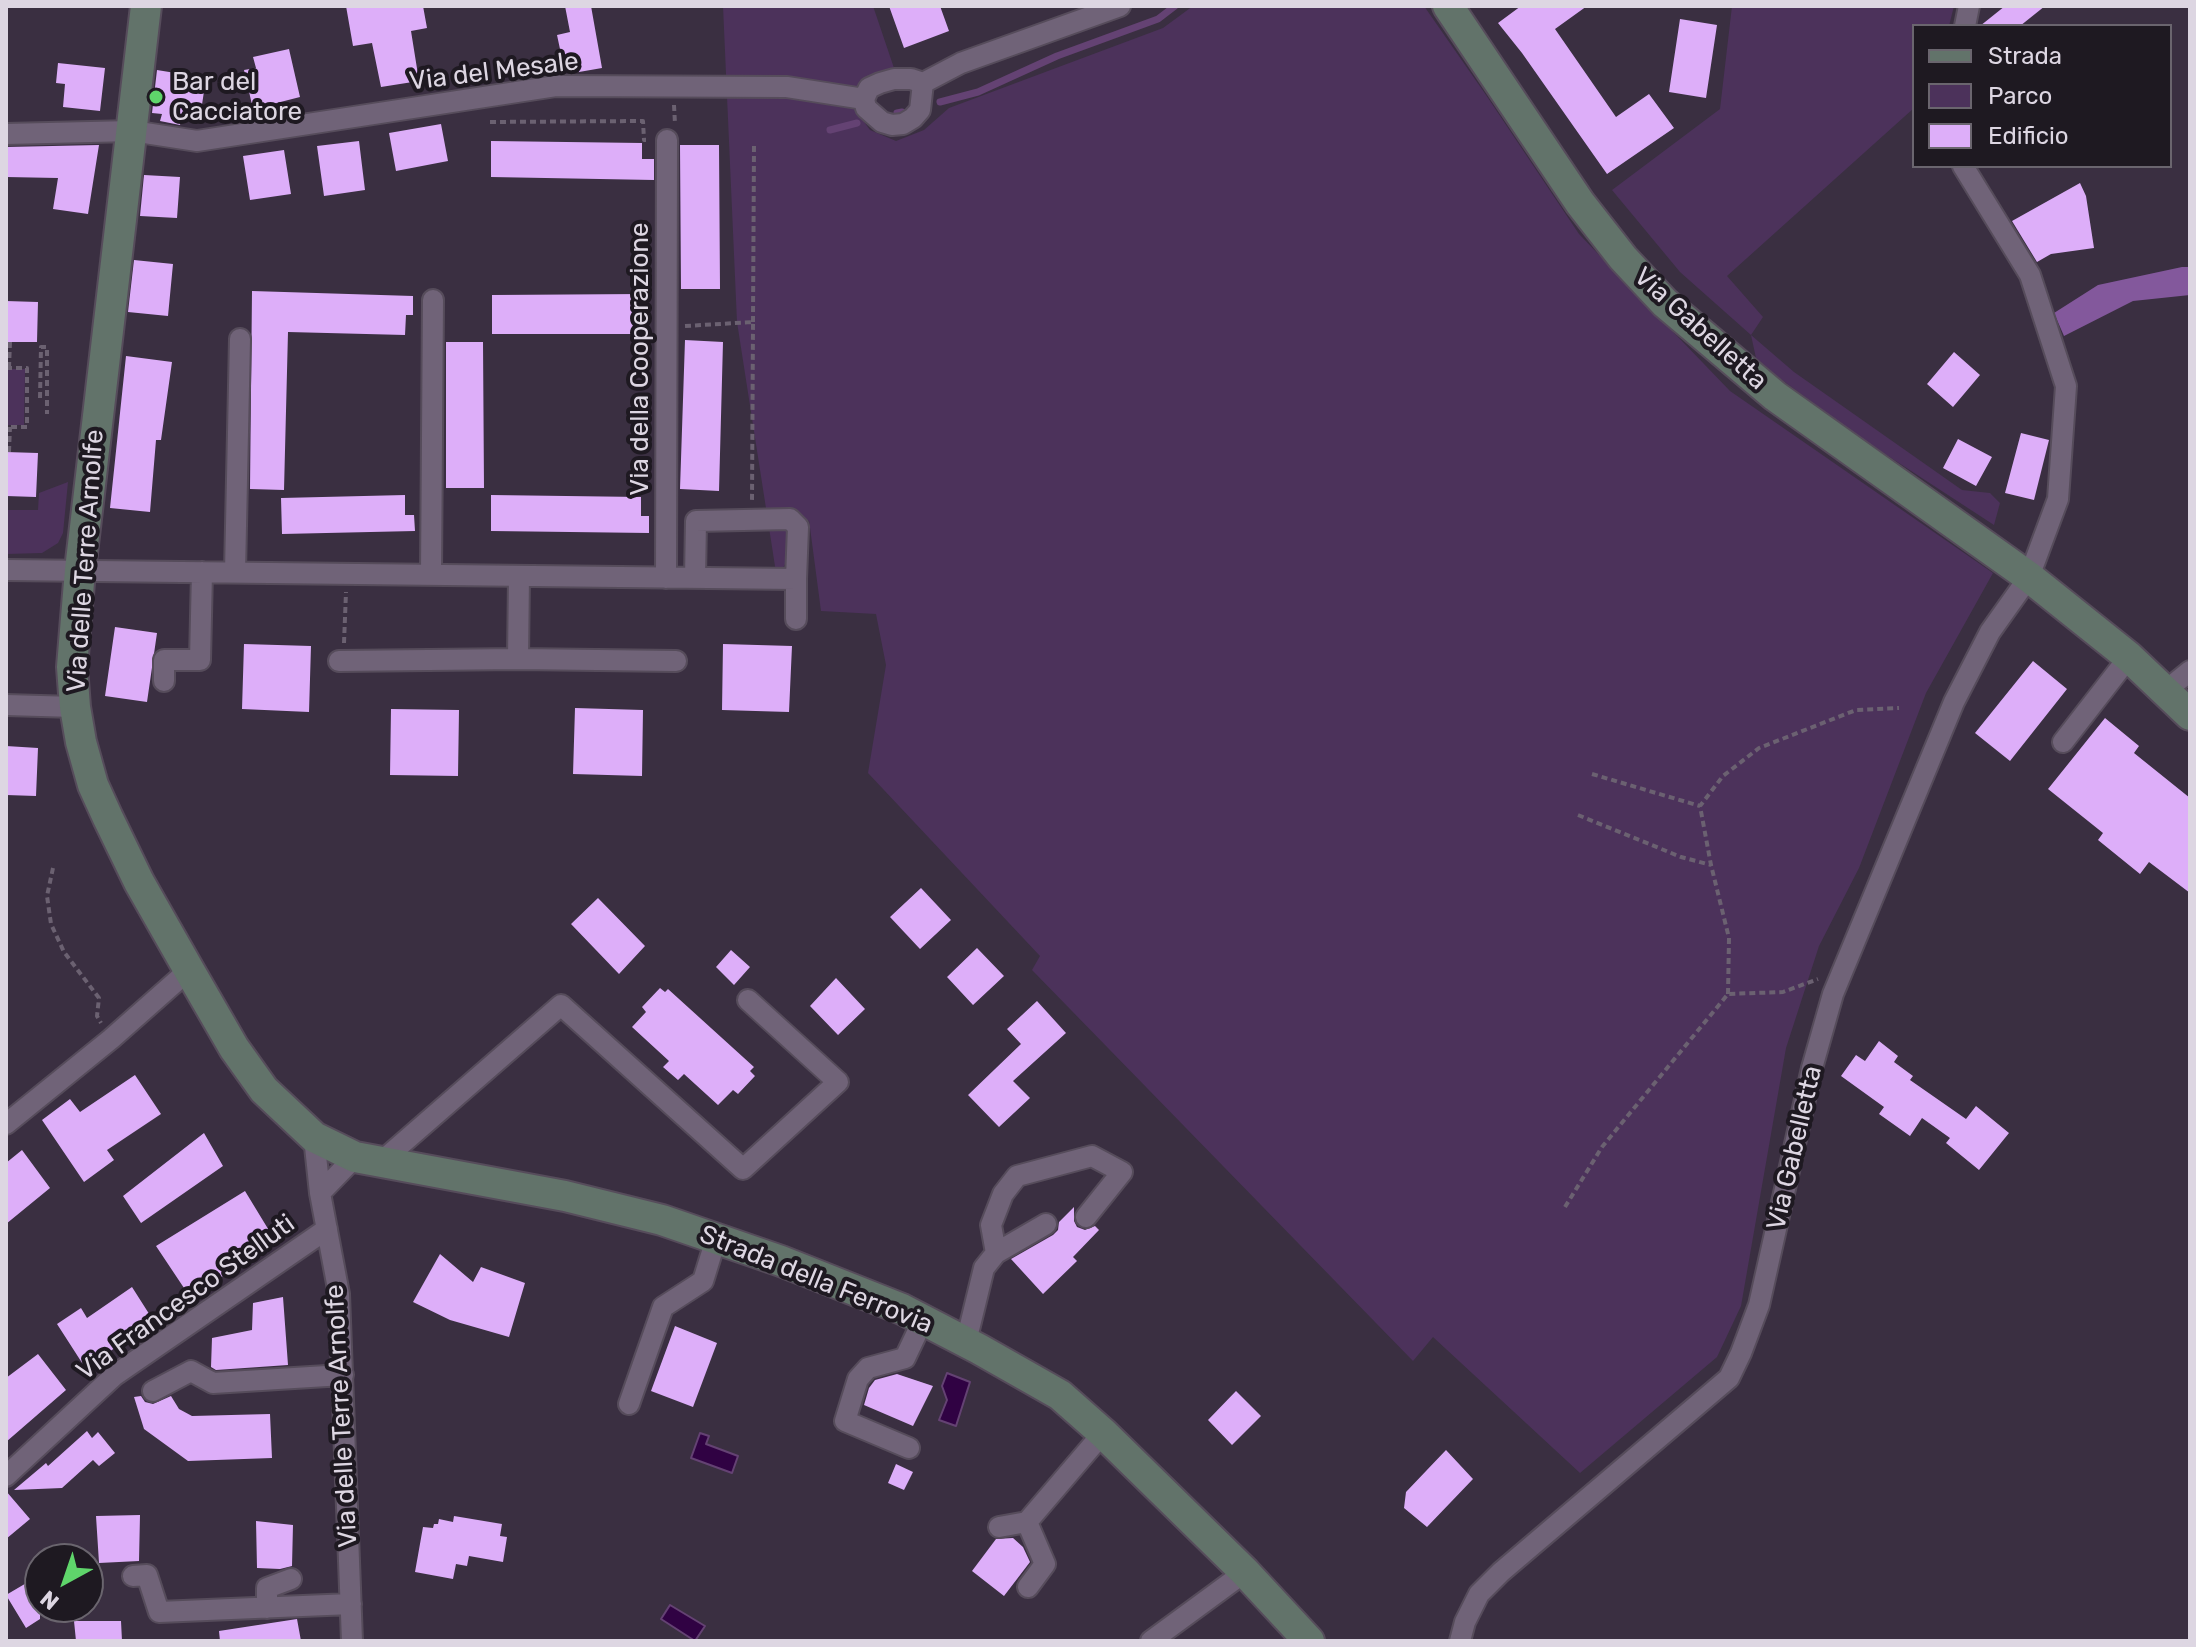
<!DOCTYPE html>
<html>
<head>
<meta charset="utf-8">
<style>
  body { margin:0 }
  #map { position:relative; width:2196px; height:1647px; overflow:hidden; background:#3a2f41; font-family:Rubik,sans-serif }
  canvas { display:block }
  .frame { position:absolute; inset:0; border:8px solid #ddd6e2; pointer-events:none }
  .legend { position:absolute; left:1912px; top:24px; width:260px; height:144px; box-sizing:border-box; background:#1e1921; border:2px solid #6a656e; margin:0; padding:10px 14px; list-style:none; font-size:24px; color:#ddd6e2 }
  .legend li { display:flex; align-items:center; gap:16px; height:40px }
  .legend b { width:40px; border:2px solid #6a656e }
  .north { position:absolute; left:24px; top:1543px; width:80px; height:80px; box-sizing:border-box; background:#1e1921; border:2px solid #6a656e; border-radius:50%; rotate:220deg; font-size:22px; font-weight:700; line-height:32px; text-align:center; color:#ddd6e2 }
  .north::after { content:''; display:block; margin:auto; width:28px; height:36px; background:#5fd56b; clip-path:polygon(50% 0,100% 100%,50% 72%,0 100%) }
</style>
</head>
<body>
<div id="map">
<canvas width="2196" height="1647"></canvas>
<div class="frame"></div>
<ul class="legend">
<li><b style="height:10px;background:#62736a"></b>Strada</li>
<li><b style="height:22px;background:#4c325b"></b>Parco</li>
<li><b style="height:22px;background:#ddaef9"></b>Edificio</li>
</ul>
<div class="north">N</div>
</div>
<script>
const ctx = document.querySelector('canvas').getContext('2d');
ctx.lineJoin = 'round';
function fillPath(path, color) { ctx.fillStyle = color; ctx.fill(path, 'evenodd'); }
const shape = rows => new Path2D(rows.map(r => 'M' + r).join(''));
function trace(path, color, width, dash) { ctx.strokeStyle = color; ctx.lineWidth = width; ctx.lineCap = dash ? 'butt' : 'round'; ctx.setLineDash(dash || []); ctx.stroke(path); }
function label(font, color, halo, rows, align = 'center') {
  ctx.font = font + ' Rubik,sans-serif'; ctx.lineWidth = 8; ctx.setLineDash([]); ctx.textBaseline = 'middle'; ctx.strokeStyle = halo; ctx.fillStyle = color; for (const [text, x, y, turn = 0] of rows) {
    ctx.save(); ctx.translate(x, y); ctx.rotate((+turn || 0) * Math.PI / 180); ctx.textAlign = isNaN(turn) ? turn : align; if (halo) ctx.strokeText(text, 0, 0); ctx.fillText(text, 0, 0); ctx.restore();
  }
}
fillPath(shape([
  [723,6,873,6,895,71,858,84,853,107,870,130,896,141,924,130,949,108,1163,28,1193,6,1424,6,1486,95,1579,234,1730,391,1993,573,1926,693,1859,868,1819,946,1786,1048,1741,1306,1717,1357,1580,1473,1433,1337,1413,1361,1032,970,1040,956,868,773,886,665,876,614,821,611,809,520,777,579,737,322],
  [1732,6,1954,6,1949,26,1914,26,1914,108,1727,276,1763,317,1751,335,1794,372,1962,490,1990,493,2000,503,1994,525,1862,439,1778,377,1756,358,1751,335,1680,272,1612,190,1720,109],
  [25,369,24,425,6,425,6,369],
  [68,482,63,533,58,543,42,553,6,554,6,510,38,510,39,493]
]), '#4c325b');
fillPath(shape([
  [2182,267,2190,267,2190,295,2133,301,2064,336,2054,313,2098,285]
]), '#83589c');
const water = shape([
  [947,1373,970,1382,956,1426,939,1420,947,1400,942,1386,947,1373],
  [700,1433,709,1436,706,1444,738,1456,732,1473,691,1458,700,1433],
  [670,1605,705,1626,695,1641,661,1619,670,1605]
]);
fillPath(water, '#300243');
trace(water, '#644273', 2);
trace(shape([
  [940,102,978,92,1057,56,1158,19,1175,6],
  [897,113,902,112],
  [830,130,857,123]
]), '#644273', 7);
fillPath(shape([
  [346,6,423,6,427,28,411,31,419,81,381,87,372,43,353,46],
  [565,6,591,6,602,68,579,72,578,66,564,68,557,35,570,32],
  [889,6,940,6,949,31,904,48],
  [1521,6,1587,6,1555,29,1616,117,1649,94,1674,128,1607,174,1522,53,1498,23],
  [2005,6,2045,6,2020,26,1980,26],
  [1680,19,1717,25,1706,98,1669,92],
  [289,49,300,97,253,109,244,70,256,68,253,57],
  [58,63,105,68,100,111,63,107,65,84,56,83],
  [157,70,206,78,200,118,182,115,180,125,160,121,162,114,152,113],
  [441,124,448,161,396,171,389,133],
  [359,141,365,190,324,196,317,146],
  [491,141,642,143,642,159,654,159,654,180,491,177],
  [99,145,88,214,53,209,58,178,6,177,6,147],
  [680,145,719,145,720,289,681,289],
  [284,150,291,194,250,200,243,156],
  [144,175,180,177,177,218,140,216],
  [2080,183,2086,196,2094,248,2051,254,2037,262,2012,221],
  [134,260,173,264,168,316,128,312],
  [252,291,413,296,413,315,406,315,405,335,288,332,284,490,250,489],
  [641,294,641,334,492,334,492,295],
  [6,301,38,302,37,342,6,342],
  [685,340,723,342,719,491,680,489],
  [446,342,483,342,484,488,446,488],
  [1954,352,1980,375,1953,407,1927,384],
  [126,356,172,362,161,440,156,440,150,512,110,508],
  [2021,433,2049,440,2034,500,2005,493],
  [1958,439,1992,457,1976,486,1943,468],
  [6,452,38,453,36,497,6,496],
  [405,495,405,515,414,515,415,531,282,534,281,498],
  [491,495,641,497,641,516,649,516,649,533,491,531],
  [115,627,157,633,147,702,105,696],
  [244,644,311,646,309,712,242,709],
  [723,644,792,646,789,712,722,710],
  [2033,661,2067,689,2010,761,1975,733],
  [575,708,643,710,642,776,573,774],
  [391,709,459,710,458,776,390,775],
  [2105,718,2139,746,2134,753,2190,798,2190,893,2149,862,2140,874,2098,840,2103,833,2048,789],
  [6,746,38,748,36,796,6,795],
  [921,888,951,920,920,949,890,917],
  [598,898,645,946,619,974,571,924],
  [977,948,1004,976,973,1005,947,977],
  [731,950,750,967,734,985,716,967],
  [836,978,865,1009,838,1035,810,1006],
  [660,988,665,992,668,989,754,1067,750,1071,755,1076,738,1094,733,1090,718,1105,684,1074,678,1080,663,1067,669,1061,632,1027,646,1012,642,1007],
  [1037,1001,1066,1033,1013,1081,1030,1098,999,1127,968,1095,1021,1044,1007,1029],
  [1879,1041,1898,1056,1894,1062,1913,1076,1910,1080,1966,1119,1976,1106,2009,1133,1979,1170,1946,1143,1950,1138,1922,1118,1910,1136,1879,1114,1884,1107,1841,1076,1856,1055,1865,1061],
  [135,1075,161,1114,107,1150,114,1160,84,1182,42,1120,70,1099,80,1112],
  [204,1133,223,1166,141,1223,123,1196],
  [22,1150,50,1188,6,1224,6,1163],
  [245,1191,273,1237,192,1300,156,1246],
  [1074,1207,1074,1221,1077,1227,1085,1230,1095,1226,1099,1230,1073,1257,1077,1261,1043,1294,1011,1259,1053,1235,1058,1230,1059,1222],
  [440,1254,473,1282,481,1267,525,1283,509,1337,450,1320,413,1302],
  [132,1287,153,1320,86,1369,57,1324,81,1308,87,1318],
  [283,1297,288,1365,216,1370,211,1367,212,1338,252,1330,253,1303],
  [675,1326,717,1343,693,1407,651,1391],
  [38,1354,66,1390,6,1442,6,1378],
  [897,1374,933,1386,913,1426,864,1405,869,1388,875,1380],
  [1236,1391,1261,1416,1232,1445,1208,1420],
  [141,1396,145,1402,153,1404,171,1396,179,1409,192,1416,270,1414,272,1458,188,1461,144,1429,134,1397],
  [87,1431,92,1438,98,1432,115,1453,99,1466,93,1460,62,1488,14,1490,46,1463,48,1466],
  [1446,1450,1473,1479,1427,1527,1404,1508,1406,1492],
  [896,1464,913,1472,904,1490,888,1483],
  [6,1491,30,1519,6,1539],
  [140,1515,139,1561,99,1563,96,1516],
  [454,1516,502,1524,500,1536,507,1537,503,1562,469,1556,467,1566,456,1564,453,1579,415,1572,423,1527,433,1528,434,1524,438,1524,439,1519,453,1522],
  [256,1521,293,1525,292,1566,280,1569,257,1568],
  [1013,1538,1023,1547,1030,1562,1004,1596,972,1571,996,1539],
  [40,1575,40,1619,26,1628,6,1595],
  [297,1619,301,1641,220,1641,219,1631],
  [74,1621,121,1621,122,1641,76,1641]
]), '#ddaef9');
const street = shape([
  [1965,26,1969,6],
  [923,83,920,110,913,118,903,124,892,125,882,122,866,108,864,99,869,88,880,83,894,79,911,79,923,83,961,63,1120,6],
  [6,134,132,131,197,141,556,86,787,87,864,99],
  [6,570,796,579,798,527,790,519,696,521,695,578],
  [235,572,240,339],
  [431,574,433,300],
  [666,578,667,140],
  [796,619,796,579],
  [518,659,519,576],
  [339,661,518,659,676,661],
  [164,681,164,660,200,660,202,572],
  [2164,692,2190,671],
  [6,705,75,707],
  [2063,742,2129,657],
  [6,1124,111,1039,189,970],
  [314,1137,320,1193,339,1294,352,1641],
  [382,1161,561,1005,743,1169,838,1082,748,1000],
  [320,1193,355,1157],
  [996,1253,1046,1224],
  [966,1342,984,1268,996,1253,991,1225,1003,1194,1017,1176,1092,1156,1122,1172,1086,1217],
  [153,1391,191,1371,213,1383,343,1375],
  [629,1404,663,1307,703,1281,716,1239],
  [909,1448,845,1421,858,1379,868,1368,905,1358,923,1320],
  [6,1476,115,1375,327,1229],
  [999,1527,1027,1522],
  [133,1576,147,1575,159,1612,351,1604],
  [1028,1587,1045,1564,1027,1522,1103,1433],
  [267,1608,267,1588,291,1579],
  [1151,1641,1245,1572],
  [1460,1641,1465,1622,1479,1594,1501,1572,1729,1378,1741,1353,1759,1305,1812,1068,1833,994,1954,702,1990,632,2029,577,2058,499,2066,386,2030,275,1963,166]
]);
const secondary = shape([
  [146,6,80,570,72,667,75,707,81,742,93,785,108,818,139,882,189,970,234,1048,264,1090,314,1137,355,1157,565,1196,662,1220,781,1261,902,1309,979,1349,1060,1395,1103,1433,1245,1572,1309,1641],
  [1448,6,1580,203,1623,258,1665,303,1775,396,2029,577,2129,657,2190,715]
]);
trace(street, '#564c5b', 24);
trace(secondary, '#564c5b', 34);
trace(shape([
  [674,105,675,124],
  [490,122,643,121,644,140,646,140],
  [753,322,754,145],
  [685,326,753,322,752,501],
  [6,368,27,368,27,427,6,427],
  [9,368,10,342],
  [40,398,41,347,47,347,47,414],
  [9,452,10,427],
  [344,643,346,592],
  [1592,774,1700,806],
  [1578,815,1681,857,1711,865],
  [53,868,47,896,51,924,64,952,99,998,97,1016,101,1023],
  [1728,994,1729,938,1711,865,1700,806,1723,776,1759,748,1856,710,1899,708],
  [1565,1207,1602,1147,1728,994,1783,992,1818,979]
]), '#6b6171', 4, [6, 4]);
trace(street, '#706378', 20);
trace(secondary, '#62736a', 30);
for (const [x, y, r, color] of [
  [156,97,8,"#5fd56b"]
]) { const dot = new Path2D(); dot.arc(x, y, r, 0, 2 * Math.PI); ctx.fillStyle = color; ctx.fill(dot); trace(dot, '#1e1921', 3); }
label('26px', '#ddd6e2', '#1e1921', [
  ["Via del Mesale",494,72,-7],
  ["Via Gabelletta",1700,329,42],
  ["Via della Cooperazione",640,359,-90],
  ["Via delle Terre Arnolfe",86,561,-86],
  ["Via Gabelletta",1795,1148,-77],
  ["Strada della Ferrovia",816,1280,22],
  ["Via Francesco Stelluti",186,1298,-36],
  ["Via delle Terre Arnolfe",342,1416,-93]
]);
label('26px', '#ddd6e2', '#1e1921', [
  ["Bar del",172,82],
  ["Cacciatore",172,112]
], 'left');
</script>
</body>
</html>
